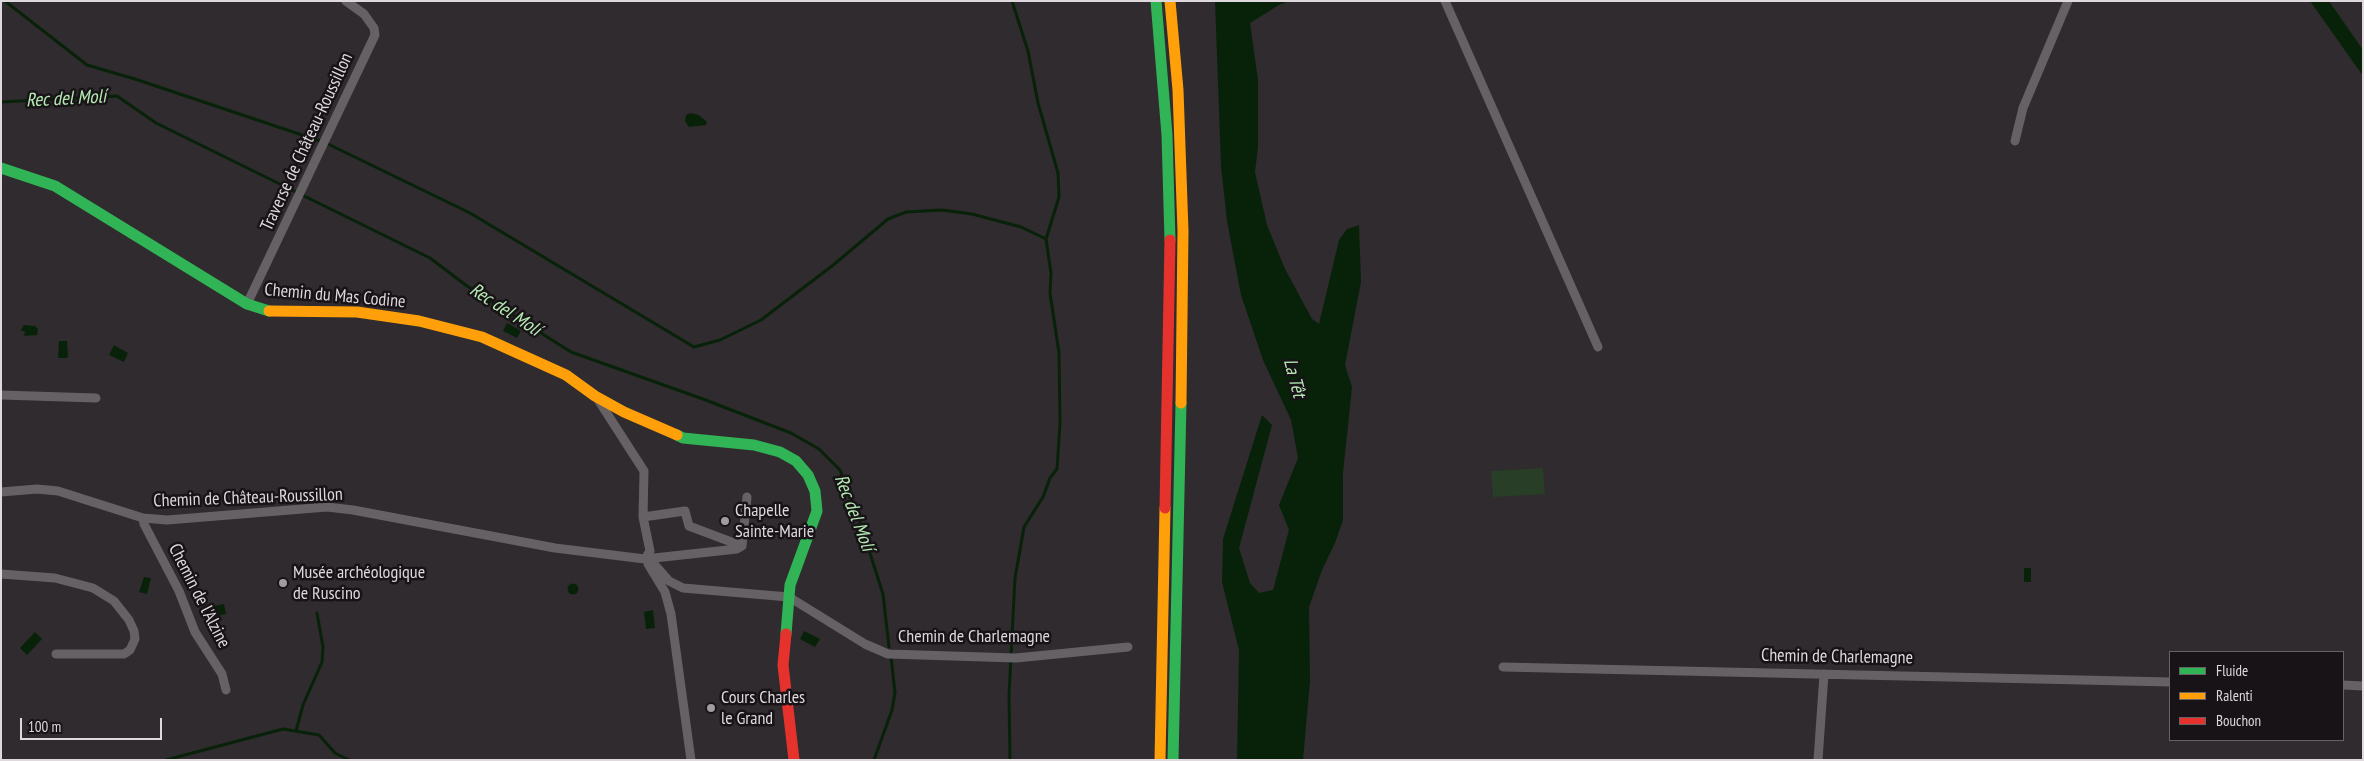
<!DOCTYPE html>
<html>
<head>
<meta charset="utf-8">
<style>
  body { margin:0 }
  #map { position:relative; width:2364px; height:761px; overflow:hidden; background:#302b2e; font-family:"PT Sans Narrow",sans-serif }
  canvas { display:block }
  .frame { position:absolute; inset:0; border:2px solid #dfd9dd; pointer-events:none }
  .legend { position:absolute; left:2169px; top:651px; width:175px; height:90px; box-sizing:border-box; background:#171316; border:1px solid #676266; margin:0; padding:6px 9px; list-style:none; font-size:15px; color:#dfd9dd }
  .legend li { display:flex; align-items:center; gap:10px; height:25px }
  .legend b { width:25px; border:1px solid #676266 }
  .scale { position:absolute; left:20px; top:718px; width:142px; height:22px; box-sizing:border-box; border:2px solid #dfd9dd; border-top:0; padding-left:6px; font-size:15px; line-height:18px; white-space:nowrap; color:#dfd9dd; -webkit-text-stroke:4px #171316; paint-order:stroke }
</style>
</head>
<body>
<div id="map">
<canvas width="2364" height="761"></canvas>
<div class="frame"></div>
<ul class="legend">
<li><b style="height:6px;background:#30b455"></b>Fluide</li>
<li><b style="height:6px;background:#ff9f0a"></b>Ralenti</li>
<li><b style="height:6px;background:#e5322d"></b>Bouchon</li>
</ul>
<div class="scale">100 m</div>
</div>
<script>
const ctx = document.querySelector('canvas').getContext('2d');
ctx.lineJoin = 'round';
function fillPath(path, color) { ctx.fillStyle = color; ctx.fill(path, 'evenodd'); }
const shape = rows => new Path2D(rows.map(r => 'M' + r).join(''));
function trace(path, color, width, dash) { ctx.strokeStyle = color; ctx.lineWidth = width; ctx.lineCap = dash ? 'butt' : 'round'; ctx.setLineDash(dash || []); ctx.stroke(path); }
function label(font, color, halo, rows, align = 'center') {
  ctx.font = font + ' "PT Sans Narrow",sans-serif'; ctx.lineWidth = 5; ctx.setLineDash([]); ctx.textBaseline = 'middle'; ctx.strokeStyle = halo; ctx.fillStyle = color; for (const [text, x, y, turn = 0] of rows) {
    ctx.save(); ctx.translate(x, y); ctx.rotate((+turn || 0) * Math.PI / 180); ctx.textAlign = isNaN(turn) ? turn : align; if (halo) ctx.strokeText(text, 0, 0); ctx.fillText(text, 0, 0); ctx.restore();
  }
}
fillPath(shape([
  [1543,468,1545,494,1493,497,1491,471]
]), '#283e27');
fillPath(shape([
  [1215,1,1290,1,1279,5,1250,23,1258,80,1258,147,1255,172,1267,225,1285,269,1312,319,1319,324,1339,240,1347,229,1359,225,1361,282,1345,365,1352,387,1343,473,1343,520,1335,543,1322,570,1309,607,1310,681,1303,760,1237,760,1239,650,1222,582,1223,539,1262,415,1272,425,1239,548,1250,583,1259,593,1273,590,1289,530,1279,505,1298,458,1291,420,1263,360,1241,295,1227,221,1221,166],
  [2310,1,2329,1,2363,50,2363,76],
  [691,113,699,115,707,122,706,125,689,127,685,121,686,115],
  [507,323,521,331,517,338,503,331],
  [24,325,35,326,38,329,37,335,24,336,25,332,21,330],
  [59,341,67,341,68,357,66,358,58,358],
  [114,345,128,353,124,362,109,355],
  [2024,568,2031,568,2031,582,2024,582],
  [144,577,151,578,147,594,139,592],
  '567.5 589a5.5 5.5 0 1 1 11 0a5.5 5.5 0 1 1-11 0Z',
  [224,604,226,614,207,618,206,608],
  [653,610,655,628,646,629,644,612],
  [804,631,820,639,815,647,800,639],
  [35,632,42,639,27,655,20,648]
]), '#082209');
trace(shape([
  [5,1,87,65,135,79,320,141],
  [1,102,117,96,156,123,430,258,467,286,571,352,703,399,791,433,819,449,840,470,858,516,883,594,889,647],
  [328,144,470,213,694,347,720,340,761,320,832,266,888,219,906,212,942,210,972,214,1021,227,1046,239],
  [296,731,303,705,322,662,323,647,317,613],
  [166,760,283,729,319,735,335,753,349,760],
  [874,760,892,710,895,693,891,657],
  [1010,760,1009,695,1015,578,1024,527,1043,497,1050,478,1057,469,1060,423,1059,353,1050,293,1051,273,1046,239,1059,197,1058,173,1038,103,1028,51,1012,1]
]), '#082209', 3);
trace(shape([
  [1445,1,1598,347],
  [2015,141,2023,108,2068,1],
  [247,304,375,35,374,28,364,14,346,1],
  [1,395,96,398],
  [597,398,644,471,643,517,650,551,645,559],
  [1,492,37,489,58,491,143,518,167,520,327,507,353,510,555,548,645,559,737,549,742,546,747,497],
  [643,517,685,511,689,526,742,546],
  [143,518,144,524,179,591,195,632,222,674,226,690],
  [645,559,654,564,669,581,683,588,789,597,865,644,888,654,1016,658,1128,647],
  [648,564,665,592,671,614,691,760],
  [1,574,55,578,93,588,114,601,129,620,134,631,135,639,130,650,124,654,56,654],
  [1503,667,2170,682],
  [2343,685,2363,686],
  [1818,760,1824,674]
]), '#666164', 9);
trace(shape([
  [1156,1,1167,135,1170,240],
  [1,168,55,186,247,304,269,311],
  [677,435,683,438,754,445,780,452,796,461,808,475,815,491,817,511,790,585,786,634],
  [1173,760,1181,403]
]), '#30b455', 11);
trace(shape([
  [1170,1,1178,90,1183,231,1181,403],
  [269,311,357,312,419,321,482,337,566,375,595,396,624,412,677,435],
  [1160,760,1165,508]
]), '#ff9f0a', 11);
trace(shape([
  [1165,508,1170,240],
  [786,634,783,665,794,760]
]), '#e5322d', 11);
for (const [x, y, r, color] of [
  [725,521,5,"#a29ca0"],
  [283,583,5,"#a29ca0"],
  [711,708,5,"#a29ca0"]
]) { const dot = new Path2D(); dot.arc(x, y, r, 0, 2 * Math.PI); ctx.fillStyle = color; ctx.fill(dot); trace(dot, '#171316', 2); }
label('18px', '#dfd9dd', '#171316', [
  ["Traverse de Château-Roussillon",307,142,-65],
  ["Chemin du Mas Codine",335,296,5],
  ["Chemin de Château-Roussillon",248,498,-2],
  ["Chemin de l'Alzine",199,596,63],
  ["Chemin de Charlemagne",974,637],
  ["Chemin de Charlemagne",1837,657,1]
]);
label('18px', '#dfd9dd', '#171316', [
  ["Chapelle",735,511],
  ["Sainte-Marie",735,532],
  ["Musée archéologique",293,573],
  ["de Ruscino",293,594],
  ["Cours Charles",721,698],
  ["le Grand",721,719]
], 'left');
label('italic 19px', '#b5eab3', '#171316', [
  ["Rec del Molí",66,99,-3],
  ["Rec del Molí",505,310,33],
  ["La Têt",1294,378,75],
  ["Rec del Molí",854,513,69]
]);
</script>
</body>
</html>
